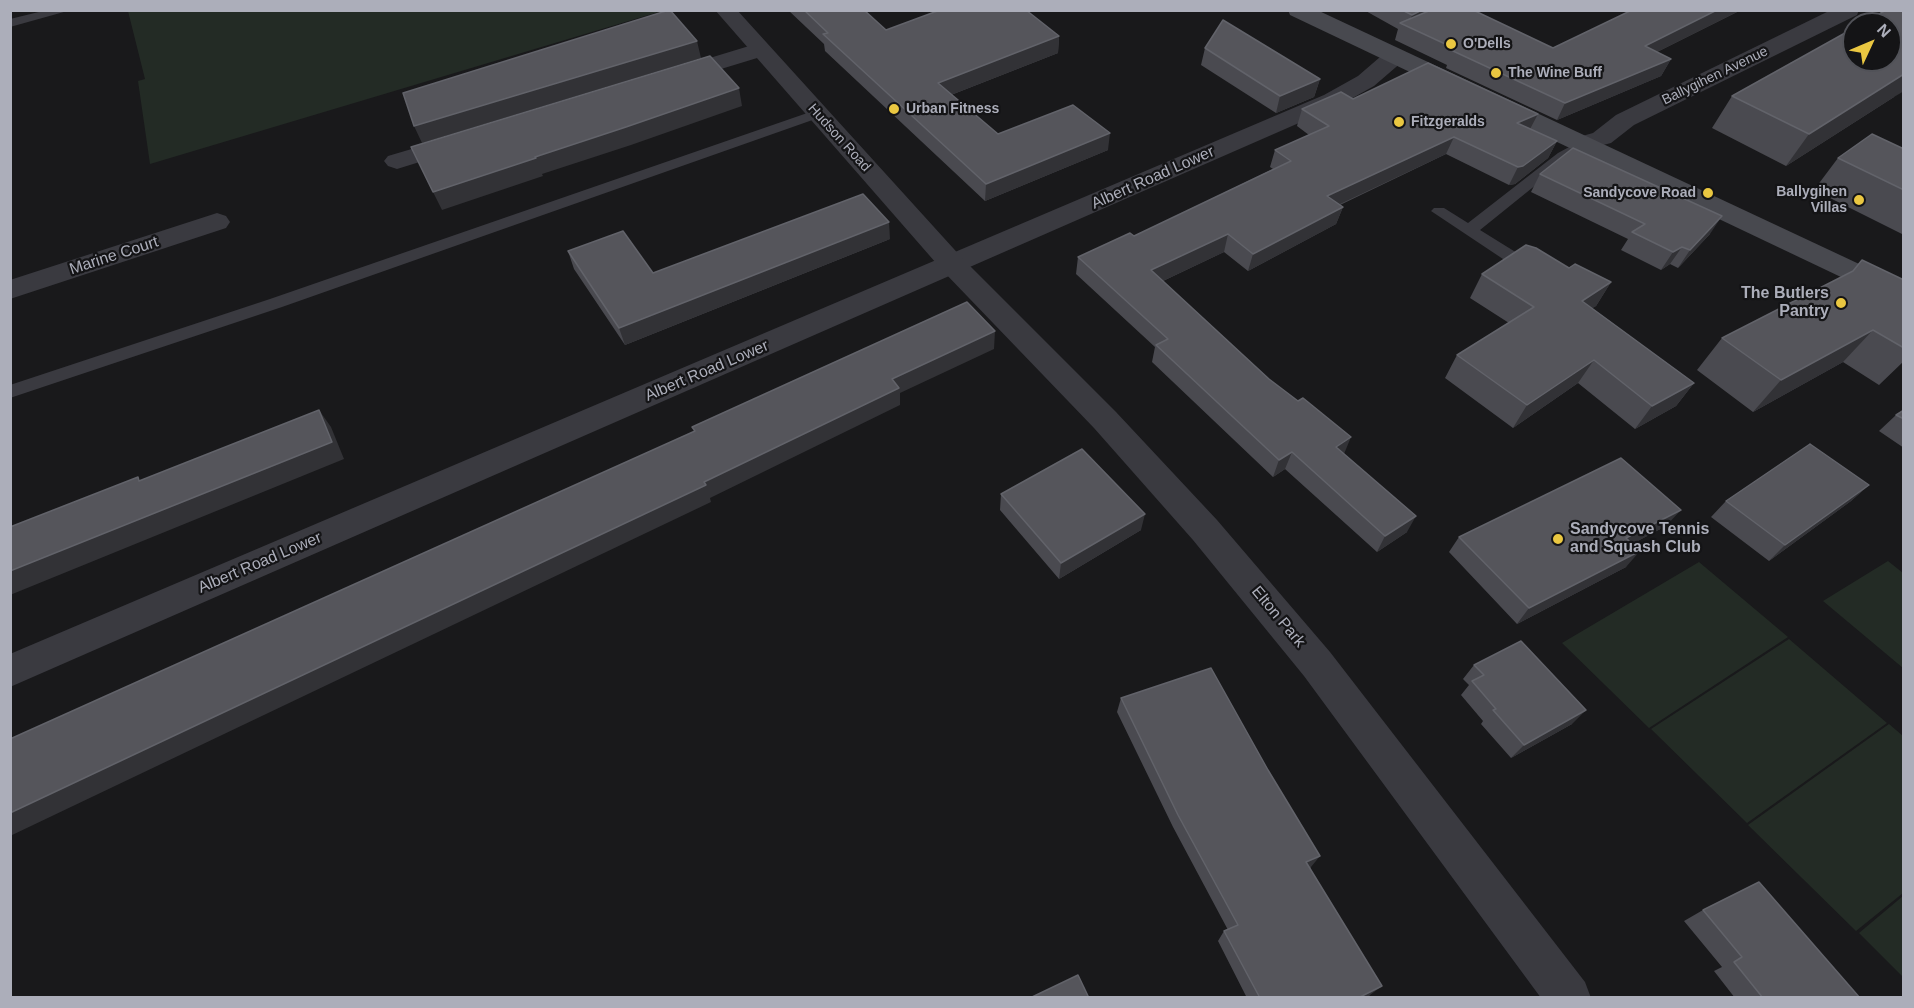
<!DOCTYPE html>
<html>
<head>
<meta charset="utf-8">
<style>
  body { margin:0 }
  #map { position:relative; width:1914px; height:1008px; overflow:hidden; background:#19191b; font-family:Arial,sans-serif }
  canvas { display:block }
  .frame { position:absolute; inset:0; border:12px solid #acaeba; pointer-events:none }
  .north { position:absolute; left:1842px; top:12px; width:60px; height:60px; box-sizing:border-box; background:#141416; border:2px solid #515258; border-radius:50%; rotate:46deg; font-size:16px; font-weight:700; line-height:24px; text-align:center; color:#acaeba }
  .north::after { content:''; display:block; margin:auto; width:21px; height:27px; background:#eac741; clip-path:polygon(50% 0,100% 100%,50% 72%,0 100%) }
</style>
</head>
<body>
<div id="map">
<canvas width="1914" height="1008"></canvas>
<div class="frame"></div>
<div class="north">N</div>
</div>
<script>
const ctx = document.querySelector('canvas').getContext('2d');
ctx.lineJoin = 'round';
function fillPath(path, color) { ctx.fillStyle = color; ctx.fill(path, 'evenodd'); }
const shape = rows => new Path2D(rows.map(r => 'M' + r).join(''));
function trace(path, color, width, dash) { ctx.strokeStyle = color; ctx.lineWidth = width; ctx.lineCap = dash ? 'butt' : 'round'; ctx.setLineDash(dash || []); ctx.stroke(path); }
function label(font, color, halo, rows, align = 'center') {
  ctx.font = font + ' Arial,sans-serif'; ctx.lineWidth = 4.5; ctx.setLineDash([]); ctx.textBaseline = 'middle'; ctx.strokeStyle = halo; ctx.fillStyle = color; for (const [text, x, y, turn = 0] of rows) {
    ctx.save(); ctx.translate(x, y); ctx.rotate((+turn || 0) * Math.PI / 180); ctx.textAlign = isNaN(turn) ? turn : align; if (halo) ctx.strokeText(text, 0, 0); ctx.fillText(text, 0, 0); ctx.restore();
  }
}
fillPath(shape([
  [128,11,128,10,662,11,150,164,138,81,145,79],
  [1888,561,1903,573,1903,668,1823,601],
  [1699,562,1788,637,1649,728,1562,643],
  [1789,639,1887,723,1747,823,1651,729],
  [1889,724,1903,736,1903,893,1856,931,1748,825],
  [1903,896,1903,977,1859,933]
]), '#232b25');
fillPath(shape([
  [47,10,71,10,10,27,10,19,47,10],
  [816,110,821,111,821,117,282,307,10,398,10,385,270,299,816,110],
  [1584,139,1589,140,1591,143,1589,146,1568,159,1480,230,1530,261,1532,265,1530,269,1518,269,1431,211,1434,208,1444,208,1468,223,1558,153,1584,139]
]), '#3a3a40');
fillPath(shape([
  [1831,10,1859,10,1857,15,1634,125,1611,143,1584,150,1575,148,1572,143,1575,138,1593,133,1616,115,1831,10],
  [759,43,767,45,770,50,767,55,675,83,667,81,663,76,667,71,759,43],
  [1395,49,1403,51,1406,56,1403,61,1374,86,1340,105,10,687,10,654,1324,95,1358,76,1387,51,1395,49],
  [459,135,468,137,471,142,468,147,397,169,388,166,384,161,388,156,459,135],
  [217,213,226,216,230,222,226,228,10,299,10,280,217,213]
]), '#3a3a40');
fillPath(shape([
  [715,10,737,10,963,259,1116,412,1217,520,1330,652,1585,982,1591,998,1541,998,1304,676,1193,540,1094,428,943,271,715,10]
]), '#3a3a40');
fillPath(shape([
  [1288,10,1317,10,1904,285,1904,307,1290,15,1288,10]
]), '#48494f');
fillPath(shape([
  [788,10,864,10,886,30,1059,36,1058,53,951,95,998,134,1108,150,985,201,825,51,824,44],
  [1364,10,1473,10,1553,48,1632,10,1741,10,1657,52,1671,59,1661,76,1557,120,1446,68,1447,65,1395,40,1398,29],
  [1205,48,1320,79,1314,97,1276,113,1201,65],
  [1732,96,1894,97,1786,166,1712,128],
  [1353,99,1538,114,1531,129,1557,141,1548,158,1515,184,1509,185,1446,154,1340,205,1343,207,1336,224,1248,271,1224,252,1163,281,1344,454,1407,532,1377,552,1285,469,1273,477,1152,362,1155,347,1076,274,1078,257,1134,236,1273,169,1270,167,1275,150,1309,135,1297,126,1302,109],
  [1904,149,1904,235,1814,190,1838,158],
  [1540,174,1710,234,1678,268,1670,264,1661,270,1621,250,1628,239,1531,192],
  [890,239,625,345,574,269,568,251,653,273],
  [1569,268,1611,282,1596,306,1592,308,1694,383,1676,406,1635,429,1578,383,1513,428,1445,378,1457,355,1509,323,1470,298,1482,274],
  [1904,280,1904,361,1879,385,1843,362,1753,412,1697,370,1722,338],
  [1904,410,1904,448,1879,431,1896,415],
  [1869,485,1851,501,1769,561,1711,517,1726,501],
  [1001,494,1141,530,1059,579,1000,510],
  [1666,526,1632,544,1626,567,1517,624,1449,552,1459,537],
  [1474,665,1572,724,1511,758,1481,724,1483,721,1461,695,1469,685,1463,679],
  [1121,698,1311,867,1310,868,1370,995,1365,998,1247,998,1218,941,1224,931,1228,930,1173,827,1117,712],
  [1703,910,1860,998,1735,998,1714,971,1722,967,1684,921]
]), '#4a4a50');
fillPath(shape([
  [1422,10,1452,10,1408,27,1412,15],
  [1717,10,1741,10,1635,63,1645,46],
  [1059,36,1058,53,938,100,938,83],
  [697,41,701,58,422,143,414,126],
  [1671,59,1661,76,1557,120,1565,103],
  [1904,74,1904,91,1894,97,1786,166,1809,134],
  [1320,79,1314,97,1276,113,1280,96],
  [739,88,742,106,631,145,542,174,543,176,442,210,433,192,535,157],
  [1538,114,1529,131,1517,123],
  [1110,133,1108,150,985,201,986,184],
  [1454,137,1446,154,1321,213,1327,196],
  [1557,141,1548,158,1515,184,1509,185,1518,167],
  [1343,207,1336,224,1248,271,1253,254],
  [1722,216,1710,234,1678,268,1690,250],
  [889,222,890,239,625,345,619,328],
  [1228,234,1224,252,1148,288,1151,270],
  [1682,247,1670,264,1661,270,1673,252],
  [1611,282,1596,306,1568,324,1582,301],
  [1873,330,1843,362,1753,412,1781,380],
  [995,331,994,349,900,393,900,405,710,498,711,502,10,836,10,813,704,482,892,379],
  [1594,360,1578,383,1513,428,1527,405],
  [1694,383,1676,406,1635,429,1652,406],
  [319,410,331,427,344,459,10,595,10,571],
  [1351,437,1344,454,1336,447],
  [1292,452,1285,469,1273,477,1279,460],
  [1869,485,1851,501,1769,561,1785,545],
  [1681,510,1666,526,1613,554,1626,538],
  [1145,514,1141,530,1059,579,1061,563],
  [1416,516,1407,532,1377,552,1385,536],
  [1640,551,1626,567,1517,624,1529,608],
  [1586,710,1572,724,1511,758,1524,745],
  [1320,856,1311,867,1298,873,1306,862],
  [1382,986,1370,995,1365,998,1358,998]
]), '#323236');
const building = shape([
  [669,10,670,10,697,41,414,126,403,93,669,10],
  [804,10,864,10,886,30,940,10,1026,10,1059,36,938,83,998,134,1073,105,1110,133,986,184,823,34,828,33,804,10],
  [1402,10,1422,10,1412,15,1402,10],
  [1431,10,1473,10,1553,48,1632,10,1717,10,1645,46,1671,59,1565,103,1453,51,1456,49,1400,23,1431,10],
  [1886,10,1904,10,1904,74,1809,134,1732,96,1854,28,1854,60,1890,60,1890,24,1862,24,1886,10],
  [1223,20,1320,79,1280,96,1205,48,1223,20],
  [710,56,739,88,626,127,535,157,536,158,433,192,411,147,710,56],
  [1428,63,1538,114,1517,123,1557,141,1523,166,1518,167,1454,137,1327,196,1343,207,1253,254,1228,234,1151,270,1269,379,1298,401,1303,398,1351,437,1336,447,1416,516,1385,536,1292,452,1279,460,1156,345,1168,339,1078,257,1130,233,1134,236,1291,161,1275,150,1329,126,1302,109,1341,92,1353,99,1428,63],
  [1872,134,1904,149,1904,190,1838,158,1872,134],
  [1573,148,1722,216,1690,250,1682,247,1673,252,1632,232,1645,224,1540,174,1573,148],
  [863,194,889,222,619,328,568,251,623,231,653,273,863,194],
  [1526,245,1536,248,1569,268,1575,264,1611,282,1582,301,1694,383,1652,406,1594,360,1527,405,1457,355,1534,307,1482,274,1526,245],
  [1862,260,1904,280,1904,348,1873,330,1781,380,1722,338,1853,271,1862,260],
  [967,302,995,331,892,379,899,388,704,482,706,485,10,813,10,739,695,431,692,427,967,302],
  [319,410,332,442,10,571,10,527,138,477,139,481,319,410],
  [1904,410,1904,419,1896,415,1904,410],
  [1810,444,1869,485,1785,545,1726,501,1810,444],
  [1082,449,1145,514,1061,563,1001,494,1082,449],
  [1621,458,1681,510,1626,538,1640,551,1529,608,1459,537,1621,458],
  [1521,641,1586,710,1524,745,1493,710,1496,709,1472,681,1484,675,1474,665,1521,641],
  [1211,668,1268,770,1320,856,1306,862,1382,986,1358,998,1260,998,1224,931,1238,925,1178,815,1121,698,1211,668],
  [1759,882,1860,998,1763,998,1734,962,1742,957,1703,910,1759,882],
  [1078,975,1089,998,1030,998,1078,975]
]);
fillPath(building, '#55555b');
trace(building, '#62636a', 1.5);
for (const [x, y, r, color] of [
  [1451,44,6,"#eac741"],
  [1496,73,6,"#eac741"],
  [894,109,6,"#eac741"],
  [1399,122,6,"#eac741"],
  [1708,193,6,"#eac741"],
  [1859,200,6,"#eac741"],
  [1841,303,6,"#eac741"],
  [1558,539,6,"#eac741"]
]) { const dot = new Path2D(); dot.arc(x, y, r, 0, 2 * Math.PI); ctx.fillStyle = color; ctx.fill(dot); trace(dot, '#141416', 2); }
label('bold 14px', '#acaeba', '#141416', [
  ["O'Dells",1463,44],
  ["The Wine Buff",1508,73],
  ["Urban Fitness",906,109],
  ["Fitzgeralds",1411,122],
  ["Ballygihen",1847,192,"right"],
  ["Villas",1847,208,"right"],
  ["Sandycove Road",1696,193,"right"]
], 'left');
label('14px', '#acaeba', '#141416', [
  ["Ballygihen Avenue",1715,76,-26],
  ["Hudson Road",839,138,48]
]);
label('16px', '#acaeba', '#141416', [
  ["Albert Road Lower",1153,178,-24],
  ["Marine Court",114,256,-18],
  ["Albert Road Lower",707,371,-23],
  ["Albert Road Lower",260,563,-23],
  ["Elton Park",1278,617,50]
]);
label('bold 16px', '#acaeba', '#141416', [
  ["The Butlers",1829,294],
  ["Pantry",1829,312],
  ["Sandycove Tennis",1570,530,"left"],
  ["and Squash Club",1570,548,"left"]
], 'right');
</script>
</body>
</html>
